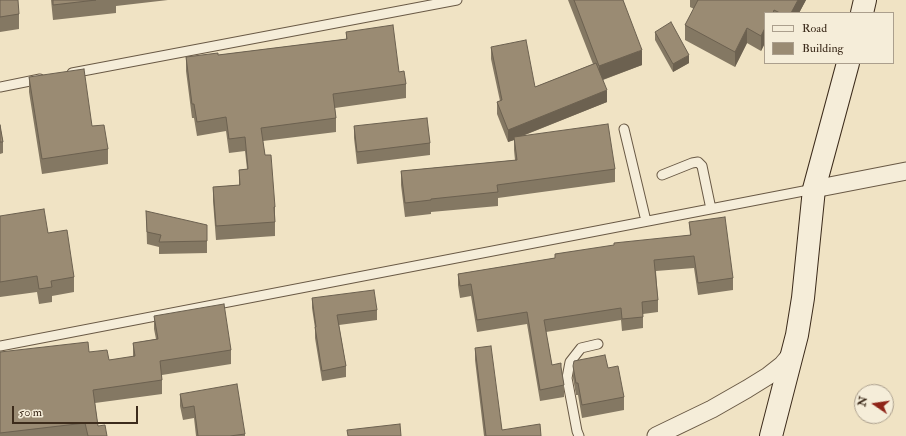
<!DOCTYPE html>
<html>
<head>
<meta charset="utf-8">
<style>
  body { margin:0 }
  #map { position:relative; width:906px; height:436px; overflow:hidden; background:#f0e3c4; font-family:"IM FELL Double Pica",serif }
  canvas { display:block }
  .legend { position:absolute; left:764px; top:12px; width:130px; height:52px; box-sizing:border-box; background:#f5edd9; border:1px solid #ab9f8d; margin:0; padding:5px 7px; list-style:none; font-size:12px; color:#3c2b1b }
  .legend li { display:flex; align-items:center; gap:8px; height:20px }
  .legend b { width:20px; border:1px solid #ab9f8d }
  .north { position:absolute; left:854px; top:384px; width:40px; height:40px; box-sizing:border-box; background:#f5edd9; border:1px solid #ab9f8d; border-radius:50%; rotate:283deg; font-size:11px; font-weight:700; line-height:16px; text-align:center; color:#3c2b1b }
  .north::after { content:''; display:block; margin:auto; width:14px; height:18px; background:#8f2418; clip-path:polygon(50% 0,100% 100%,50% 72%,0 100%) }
  .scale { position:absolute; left:12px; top:406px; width:126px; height:18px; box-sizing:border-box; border:2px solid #3c2b1b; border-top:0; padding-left:5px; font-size:12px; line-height:14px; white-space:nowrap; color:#3c2b1b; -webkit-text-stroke:3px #f5edd9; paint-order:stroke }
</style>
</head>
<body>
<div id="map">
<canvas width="906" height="436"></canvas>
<ul class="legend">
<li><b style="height:5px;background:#f5edd9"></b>Road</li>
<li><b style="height:11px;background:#9a8b73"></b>Building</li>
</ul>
<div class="north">N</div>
<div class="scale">50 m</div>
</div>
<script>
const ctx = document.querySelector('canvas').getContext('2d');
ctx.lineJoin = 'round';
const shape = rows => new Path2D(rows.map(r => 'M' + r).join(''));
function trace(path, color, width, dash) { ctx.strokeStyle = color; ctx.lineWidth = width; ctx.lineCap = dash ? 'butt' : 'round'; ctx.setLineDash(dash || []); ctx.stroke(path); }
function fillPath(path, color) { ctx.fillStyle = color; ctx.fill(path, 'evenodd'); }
const lane = shape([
  [72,73,457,0],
  [0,87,40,79],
  [624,129,646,221],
  [662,175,692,163,698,162,702,166,711,209],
  [0,346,814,189],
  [579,436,577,431,567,378,570,362,581,348,598,344]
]);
const street = shape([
  [814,189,906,171],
  [656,436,712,409,747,389,768,376,782,365,792,353]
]);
const secondary = shape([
  [862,13,865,0],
  [771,436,797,335,803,298,814,189,848,63]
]);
trace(lane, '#695945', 11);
trace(street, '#695945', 19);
trace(secondary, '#3c2b1b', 24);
trace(lane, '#f5edd9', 9);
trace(street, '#f5edd9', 17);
trace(secondary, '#f5edd9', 22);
fillPath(shape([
  [0,0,19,14,19,29,0,32],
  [51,0,168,0,116,6,116,13,53,20],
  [568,0,623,0,642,65,603,80,607,102,525,135,615,169,615,182,498,198,498,206,431,212,431,214,405,217,401,185,401,171,515,160,514,150,514,140,508,142,497,114,497,102,500,101,491,59,491,47,535,87,593,64],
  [690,0,806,0,799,13,765,13,765,43,761,51,747,43,735,67,685,40,685,25,694,9,690,7],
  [346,32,399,72,406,84,406,98,335,108,336,118,336,132,263,141,265,155,275,207,275,236,216,240,213,201,213,187,239,185,239,170,247,169,245,151,229,153,226,131,197,136,194,118,192,118,186,71,186,57,218,55,346,39],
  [655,32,689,63,673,72,655,40],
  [29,77,92,126,108,149,108,164,42,174,29,92],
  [0,125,3,142,3,153,0,154],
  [354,126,430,143,430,155,357,164,354,138],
  [146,211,207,241,207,253,159,254,159,247,147,244],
  [0,216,48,233,74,277,74,292,52,296,52,302,39,304,37,292,0,297],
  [689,222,733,278,733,290,698,295,694,268,656,271,658,300,658,312,643,314,643,328,622,331,621,320,546,332,552,365,561,369,564,385,564,397,540,401,527,324,477,332,471,296,460,298,458,285,458,274,555,258,555,254,690,235],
  [312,298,377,310,377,320,339,325,346,366,346,377,322,381,315,338,315,328,312,308],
  [154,316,231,350,231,364,162,375,162,394,95,403,98,426,107,436,0,436,0,352,109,360,133,357,133,343,156,339,154,329],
  [475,348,502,430,541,436,484,436,475,360],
  [573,366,608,368,624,397,624,410,582,418,578,395,576,395,573,378],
  [180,394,245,434,245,436,196,436,194,418,183,420,180,406]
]), '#847863');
fillPath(shape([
  [798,0,806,0,799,13,791,13],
  [747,28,747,43,735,67,735,52],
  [765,28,765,43,761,51,761,36],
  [642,50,642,65,599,81,599,66],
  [689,55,689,63,673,72,673,64],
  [607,90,607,102,514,139,514,137,514,140,508,142,508,130]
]), '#6c6150');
const building = shape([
  [0,0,18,0,19,14,0,17,0,0],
  [53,0,96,0,53,5,53,0],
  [574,0,623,0,642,50,599,66,574,0],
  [698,0,798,0,791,13,780,13,774,10,773,13,765,13,765,28,761,36,747,28,735,52,685,25,698,0],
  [671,22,689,55,673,64,655,32,671,22],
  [393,25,399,72,404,71,406,84,333,94,336,118,261,128,265,155,271,155,275,207,274,207,275,222,216,226,213,187,240,185,239,170,248,169,245,137,229,139,226,117,197,122,194,104,192,104,186,57,218,53,218,55,347,39,346,32,393,25],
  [526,40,535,87,596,63,607,90,508,130,497,102,502,100,491,47,526,40],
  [84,69,92,126,104,125,108,149,42,159,29,77,84,69],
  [427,118,430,143,357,152,354,126,427,118],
  [608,124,615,169,497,185,498,192,431,199,431,200,405,203,401,171,517,160,514,137,608,124],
  [0,125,3,142,0,142,0,125],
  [44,209,48,233,67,230,74,277,51,281,52,287,39,289,37,276,0,282,0,216,44,209],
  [146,211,207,225,207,241,159,242,161,235,147,232,146,211],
  [725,217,733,278,698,283,694,256,654,260,658,300,642,302,643,317,622,319,621,308,544,320,552,365,561,363,561,367,564,385,540,390,527,312,477,320,471,284,460,286,458,274,555,258,555,254,614,245,614,243,691,235,689,222,725,217],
  [374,290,377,310,337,315,346,366,322,371,315,327,316,327,312,298,374,290],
  [224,304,231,350,160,361,162,380,93,390,98,426,105,425,107,436,88,436,85,423,0,433,0,352,88,342,89,352,107,350,109,360,135,356,133,343,158,339,154,316,224,304],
  [491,346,502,430,540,424,541,436,486,436,475,348,491,346],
  [605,355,608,368,618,366,624,397,582,405,578,383,576,383,573,366,574,361,605,355],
  [237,384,245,434,230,436,198,436,194,406,183,408,180,394,237,384],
  [400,424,401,436,348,436,347,430,400,424]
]);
fillPath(building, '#9a8b73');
trace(building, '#6c6150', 1);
</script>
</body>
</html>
